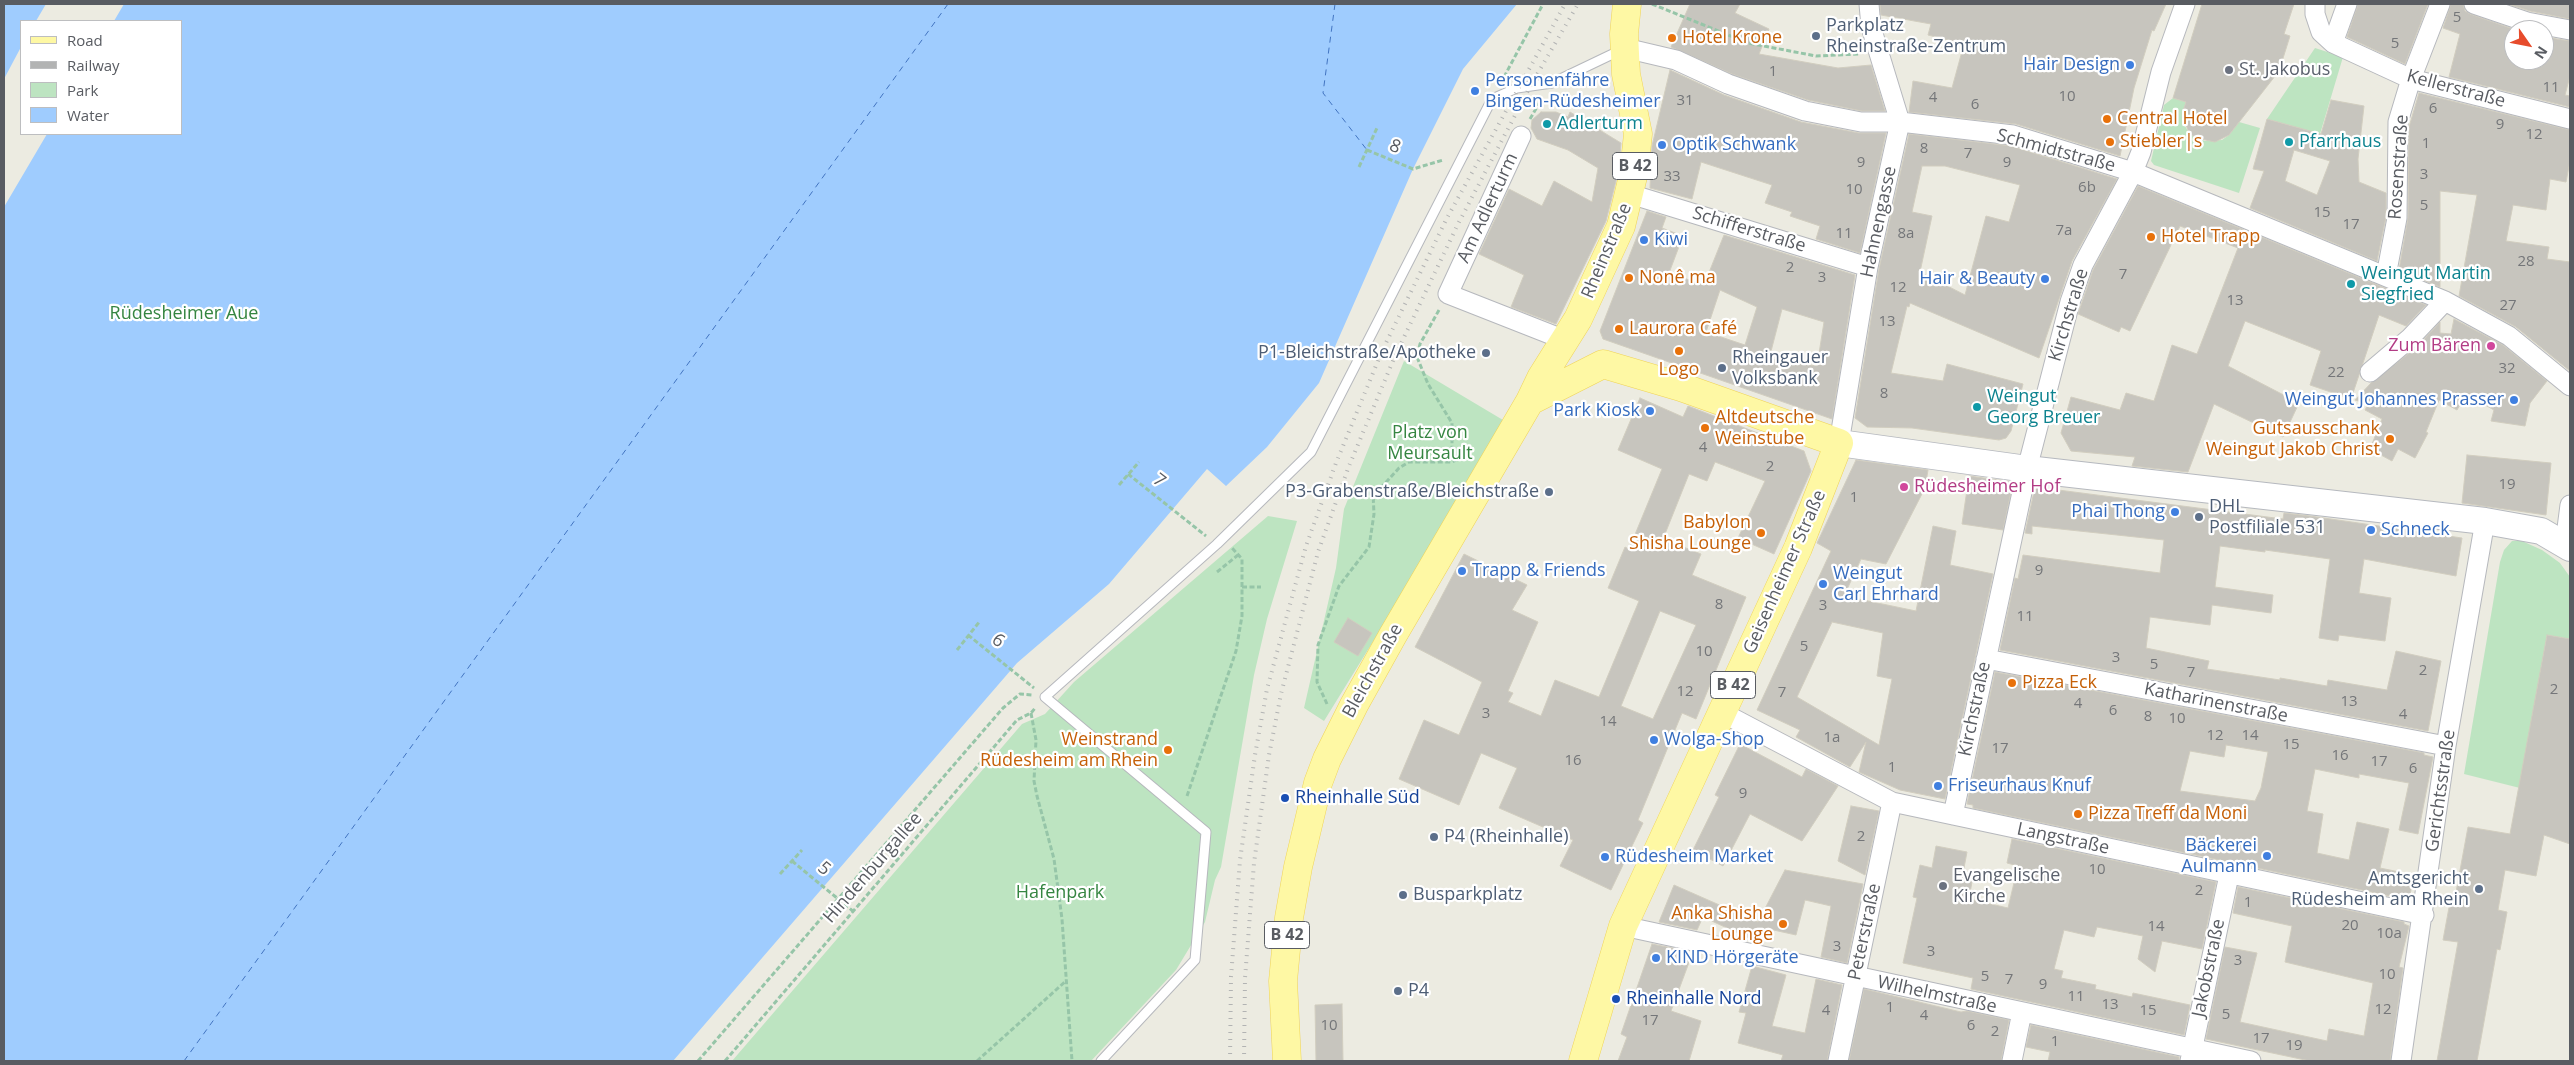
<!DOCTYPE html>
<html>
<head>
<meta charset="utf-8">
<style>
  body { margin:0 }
  #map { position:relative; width:2574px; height:1065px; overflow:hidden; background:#ecebe1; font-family:"Open Sans",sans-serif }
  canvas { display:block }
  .frame { position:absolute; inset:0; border:5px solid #595c62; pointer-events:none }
  .legend { position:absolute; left:20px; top:20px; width:162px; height:115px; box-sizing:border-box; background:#fff; border:1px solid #bdbec0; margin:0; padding:6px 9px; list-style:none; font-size:15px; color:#595c62 }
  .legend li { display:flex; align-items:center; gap:10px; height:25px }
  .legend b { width:25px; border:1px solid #bdbec0 }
  .north { position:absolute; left:2504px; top:20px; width:50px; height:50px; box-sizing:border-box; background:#fff; border:1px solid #bdbec0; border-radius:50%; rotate:123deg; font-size:14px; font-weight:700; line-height:20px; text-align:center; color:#595c62 }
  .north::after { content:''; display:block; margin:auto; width:18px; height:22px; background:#e74c2c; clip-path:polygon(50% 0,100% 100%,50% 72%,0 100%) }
</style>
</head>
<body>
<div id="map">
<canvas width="2574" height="1065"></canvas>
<div class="frame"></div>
<ul class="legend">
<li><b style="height:6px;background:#fef8a4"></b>Road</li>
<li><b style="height:6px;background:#b2b3b3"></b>Railway</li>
<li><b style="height:14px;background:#bde4c1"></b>Park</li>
<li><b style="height:14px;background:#9fccfe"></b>Water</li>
</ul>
<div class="north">N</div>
</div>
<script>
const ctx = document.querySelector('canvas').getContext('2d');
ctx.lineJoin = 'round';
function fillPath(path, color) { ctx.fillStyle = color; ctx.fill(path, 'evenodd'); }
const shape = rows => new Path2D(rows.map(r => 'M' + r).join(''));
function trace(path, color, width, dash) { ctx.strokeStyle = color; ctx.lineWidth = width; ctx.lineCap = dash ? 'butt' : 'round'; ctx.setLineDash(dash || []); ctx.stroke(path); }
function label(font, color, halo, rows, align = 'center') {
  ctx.font = font + ' "Open Sans",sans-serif'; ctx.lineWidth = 4.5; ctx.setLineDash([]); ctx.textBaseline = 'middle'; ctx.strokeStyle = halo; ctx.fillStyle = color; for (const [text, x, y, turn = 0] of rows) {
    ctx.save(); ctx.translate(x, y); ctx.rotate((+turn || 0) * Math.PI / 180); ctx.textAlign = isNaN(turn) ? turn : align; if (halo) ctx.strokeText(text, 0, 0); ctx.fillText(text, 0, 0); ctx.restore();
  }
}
fillPath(shape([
  [2315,48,2343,57,2320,134,2267,119],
  [2173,98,2186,102,2182,114,2184,124,2189,133,2196,138,2205,141,2222,140,2229,135,2239,122,2260,128,2239,193,2154,165,2151,161,2164,105],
  [1404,361,1508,423,1324,721,1304,708,1336,568,1344,509],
  [1268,516,1297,521,1267,619,1254,675,1221,867,1215,880,1205,922,1176,970,1091,1061,732,1061,1022,724,1045,714,1074,682],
  [2512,541,2522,541,2542,550,2560,563,2570,577,2570,639,2547,635,2520,788,2464,774,2500,562,2504,550]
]), '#bde4c1');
fillPath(shape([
  [4,4,46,4,36,21,21,21,21,47,4,79],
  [124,4,1517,4,1463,69,1413,169,1319,383,1267,447,1226,486,1207,469,1109,584,1017,663,673,1061,4,1061,4,207,47,134,181,134,181,21,114,21]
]), '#9fccfe');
trace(shape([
  [1335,4,1323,93,1367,150],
  [184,1061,948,4]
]), '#4274c1', 1, [6, 5]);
const building = shape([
  [1690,4,1740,4,1735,13,1769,29,1759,54,1838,68,1871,65,1885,111,1862,111,1808,100,1732,74,1671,47,1690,4],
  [1880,4,2166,4,2154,31,2152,30,2134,88,2120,156,2016,124,1909,112,1913,81,1952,88,1964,44,1928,35,1931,24,1881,15,1880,4],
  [2202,4,2294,4,2284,34,2290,36,2279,71,2229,135,2215,142,2196,138,2189,133,2182,114,2186,102,2173,98,2202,4],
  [2358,4,2428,4,2405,64,2347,37,2358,4],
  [2451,4,2463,4,2465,11,2470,14,2516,30,2514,60,2544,60,2544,37,2570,41,2570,76,2565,95,2570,96,2570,107,2449,77,2460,34,2443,28,2451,4],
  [2508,4,2570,4,2570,19,2530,11,2508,4],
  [1670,70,1724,95,1801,122,1859,133,1886,133,1860,253,1816,239,1820,226,1790,216,1792,212,1765,203,1772,185,1701,162,1692,199,1650,188,1652,146,1670,70],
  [2419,93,2570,130,2570,161,2566,182,2550,179,2546,210,2513,205,2506,241,2549,247,2547,259,2570,262,2570,371,2516,327,2459,296,2477,195,2440,191,2440,287,2399,270,2408,218,2409,127,2419,93],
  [2331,100,2364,106,2358,159,2359,182,2386,193,2386,217,2377,261,2250,208,2264,171,2253,169,2267,119,2321,134,2331,100],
  [2294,150,2330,161,2317,195,2285,181,2294,150],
  [1541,112,1556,112,1568,117,1570,112,1621,143,1619,169,1606,221,1556,324,1511,307,1524,275,1479,254,1509,189,1542,206,1554,181,1592,202,1598,168,1568,150,1537,139,1531,128,1532,120,1541,112],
  [1909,134,2011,146,2117,179,2072,261,2039,358,1910,303,1909,307,1907,306,1891,373,1943,381,1947,364,2023,384,2011,431,2006,438,1999,440,1912,428,1867,427,1855,418,1879,269,1909,134],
  [1922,166,1945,166,2020,185,2009,222,1986,216,1965,295,1920,272,1932,216,1912,212,1922,166],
  [2138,186,2426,305,2406,326,2379,315,2351,399,2310,385,2321,351,2245,321,2228,366,2299,403,2283,437,2214,404,2188,472,2132,466,2135,457,2071,451,2061,433,2071,397,2120,410,2126,393,2154,401,2172,345,2197,354,2238,248,2180,226,2130,331,2121,327,2119,332,2078,314,2093,270,2138,186],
  [1647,211,1666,217,1662,228,1683,236,1669,273,1704,285,1724,235,1855,275,1832,419,1603,339,1600,331,1647,211],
  [1720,290,1757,307,1745,345,1706,332,1720,290],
  [1782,309,1824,322,1817,366,1769,359,1782,309],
  [2454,319,2503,345,2547,381,2530,403,2525,426,2491,421,2494,410,2466,394,2457,410,2439,400,2426,432,2428,433,2415,458,2398,449,2392,461,2370,449,2382,419,2365,410,2368,404,2355,400,2371,383,2417,347,2440,322,2440,333,2451,334,2454,319],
  [1640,398,1683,417,1688,406,1804,451,1811,471,1774,554,1738,538,1765,481,1715,462,1707,481,1689,474,1663,539,1701,554,1692,575,1746,597,1696,719,1682,713,1638,820,1643,823,1611,890,1560,866,1573,840,1499,808,1517,768,1481,753,1459,805,1399,779,1424,720,1459,735,1482,682,1415,647,1464,554,1527,585,1512,610,1538,622,1508,691,1513,693,1508,702,1541,716,1555,680,1599,697,1639,601,1608,588,1625,547,1629,549,1662,469,1618,450,1640,398],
  [1660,611,1696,625,1653,719,1621,706,1660,611],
  [2467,455,2551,463,2546,515,2462,503,2467,455],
  [1856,460,1928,470,1925,488,1886,564,1861,559,1844,596,1916,611,1933,526,1956,531,1950,565,1993,574,1945,799,1900,790,1859,772,1866,742,1850,767,1796,737,1800,730,1757,710,1831,551,1817,543,1856,460],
  [1832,622,1883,633,1877,676,1892,679,1879,745,1797,697,1832,622],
  [1969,476,2013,482,2003,530,1962,524,1969,476],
  [2035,487,2283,519,2284,513,2310,516,2462,538,2456,576,2364,559,2359,593,2391,598,2385,641,2339,635,2338,641,2319,638,2330,559,2265,550,2265,552,2220,546,2215,587,2273,595,2271,613,2212,605,2210,625,2150,617,2146,648,2209,661,2207,669,2280,680,2280,678,2327,686,2328,680,2387,690,2396,651,2441,661,2428,731,2000,650,2015,578,2018,579,2023,555,2160,573,2164,540,2032,526,2032,534,2025,533,2035,487],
  [1348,618,1372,633,1358,656,1334,642,1348,618],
  [2547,635,2570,639,2570,844,2544,835,2536,876,2505,870,2498,910,2507,912,2500,950,2497,949,2477,1061,2437,1061,2458,942,2443,940,2450,902,2454,903,2468,827,2510,834,2547,635],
  [1995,672,2424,753,2424,755,2433,757,2418,834,2399,830,2409,783,2359,774,2359,778,2315,769,2307,811,2323,814,2317,853,2349,860,2357,822,2389,829,2380,868,2414,875,2409,900,1973,808,1973,805,1967,804,1995,672],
  [2226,745,2268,752,2261,788,2255,801,2180,791,2190,751,2224,757,2226,745],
  [1740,744,1802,777,1806,769,1838,786,1802,841,1750,814,1723,866,1693,850,1719,797,1715,795,1740,744],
  [1851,806,1879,811,1865,875,1838,861,1851,806],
  [2012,839,2216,882,2202,949,2162,941,2155,972,2138,959,2143,936,2097,927,2094,937,2064,930,2054,969,2063,971,2061,978,2096,985,2095,989,2132,997,2133,993,2190,1005,2184,1035,1971,989,1973,978,1903,963,1917,898,1913,897,1920,865,1932,868,1936,846,1967,852,1963,873,1973,876,1969,899,2008,908,2018,866,2007,863,2012,839],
  [1785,870,1863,884,1847,963,1821,957,1831,906,1805,900,1796,935,1769,929,1762,944,1703,917,1697,930,1659,922,1674,885,1758,922,1785,870],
  [2238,887,2404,922,2404,924,2409,926,2399,967,2403,968,2390,1061,2310,1061,2206,1039,2225,947,2257,953,2240,1022,2327,1041,2329,1029,2364,1036,2373,983,2285,962,2292,926,2233,913,2238,887],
  [1652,944,1687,951,1685,955,1691,957,1671,1011,1701,1021,1689,1061,1618,1061,1627,1037,1621,1034,1652,944],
  [1752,966,1786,975,1772,1026,1805,1033,1816,979,1842,985,1827,1061,1781,1061,1783,1055,1738,1043,1746,1013,1739,1012,1752,966],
  [1864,989,1961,1012,1967,1011,2009,1020,2001,1061,1849,1061,1864,989],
  [1342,1004,1343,1061,1316,1061,1315,1005,1342,1004],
  [2031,1025,2179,1057,2179,1061,2048,1061,2050,1052,2026,1047,2031,1025]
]);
fillPath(building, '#c7c5be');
trace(building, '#d1cdbf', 1);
const lane = shape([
  [1101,1061,1195,960,1206,832,1045,697,1217,544,1311,452,1492,99,1517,88,1552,83,1621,50]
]);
const street = shape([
  [2315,4,2315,14,2321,32,2333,43,2411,79,2570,119],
  [2474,4,2527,22,2570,30],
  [2333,43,2347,4],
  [1625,48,1676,60,1728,84,1805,111,1861,122,1900,122,2013,135,2133,172,2445,301,2509,336,2570,386],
  [1521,136,1448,294,1565,340],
  [1630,194,1868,267],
  [2386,276,2397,218,2398,122,2411,79,2440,4],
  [2370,372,2410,338,2445,301],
  [1839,443,1868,267,1900,122,1871,27,1869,4],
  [2565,544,2570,505],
  [1986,659,2446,746],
  [1721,712,1892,802,2424,915],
  [1953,815,2027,469,2070,302,2083,265,2133,172,2141,152,2161,72,2185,4],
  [1623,926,2251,1061],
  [1838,1061,1892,802],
  [2012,1061,2022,1012],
  [2190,1061,2229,875],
  [2401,1061,2446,746,2485,521]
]);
const secondary = shape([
  [1839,443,2027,469,2485,521,2541,531,2570,548]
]);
const primary = shape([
  [1530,401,1603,364,1681,387,1839,443,1798,548,1623,926,1583,1061],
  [1287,1061,1283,981,1289,918,1298,867,1318,783,1327,759,1354,705,1393,635,1530,401,1541,378,1578,319,1621,226,1634,172,1638,134,1626,74,1624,34,1627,4]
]);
trace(lane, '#b6b8bd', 11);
trace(street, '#b6b8bd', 21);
trace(secondary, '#b6b9bf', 28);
trace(primary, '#efd357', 29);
trace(shape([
  [1652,4,1748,43,1816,56,1859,54],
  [1504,77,1543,4],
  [1530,119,1541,100],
  [1367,150,1413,169,1443,160],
  [1359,167,1377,128],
  [1439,310,1420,344,1417,357,1428,384,1452,423,1452,451,1457,460],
  [1128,474,1206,536],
  [1119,485,1139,462],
  [1353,490,1368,494,1378,491,1399,468,1409,462,1452,462,1469,454],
  [1217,572,1238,555],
  [1242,587,1261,587],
  [968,635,1034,688],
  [957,650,980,621],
  [1327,704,1317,682,1318,645,1339,586,1369,547,1374,514,1373,493],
  [1031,713,1036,740,1034,781,1037,796,1054,859,1062,919,1072,1061],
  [1187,796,1236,651,1242,616,1242,559,1232,548],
  [792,861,854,912],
  [780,874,802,850],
  [698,1061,1003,708,1020,694,1032,695],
  [725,1061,1017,720,1031,713,1036,707],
  [977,1061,1067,980]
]), '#96c5a8', 3, [5, 2.5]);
trace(lane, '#fff', 9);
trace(street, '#fff', 19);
trace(secondary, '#fff', 26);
trace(primary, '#fef8a4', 28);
trace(shape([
  [1230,1061,1231,977,1240,860,1255,755,1267,689,1306,546,1336,463,1382,351,1447,218,1565,4],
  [1244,1061,1245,978,1254,863,1269,755,1281,694,1318,552,1349,466,1395,356,1458,224,1531,85,1578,4]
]), '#b2b3b3', 4, [1, 6]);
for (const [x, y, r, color] of [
  [1816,36,5,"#5c6f8a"],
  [1672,38,5,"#e8710a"],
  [2130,65,5,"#3f7fe0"],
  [2229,70,5,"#6b7280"],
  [1475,91,5,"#3f7fe0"],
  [2107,119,5,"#e8710a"],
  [1547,124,5,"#0f9aa8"],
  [2110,142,5,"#e8710a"],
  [2289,142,5,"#0f9aa8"],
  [1662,145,5,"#3f7fe0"],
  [2151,237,5,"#e8710a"],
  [1644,240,5,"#3f7fe0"],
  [1629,278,5,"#e8710a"],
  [2045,279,5,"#3f7fe0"],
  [2351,284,5,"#0f9aa8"],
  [1619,329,5,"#e8710a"],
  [2491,346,5,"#d1479c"],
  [1679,351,5,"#e8710a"],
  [1486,353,5,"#5c6f8a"],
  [1722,368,5,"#5c6f8a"],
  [2514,400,5,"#3f7fe0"],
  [1977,407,5,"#0f9aa8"],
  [1650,411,5,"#3f7fe0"],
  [1705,428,5,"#e8710a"],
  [2390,439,5,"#e8710a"],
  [1904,487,5,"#d1479c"],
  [1549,492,5,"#5c6f8a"],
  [2175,512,5,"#3f7fe0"],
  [2199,517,5,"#5c6f8a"],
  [2371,530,5,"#3f7fe0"],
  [1761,533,5,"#e8710a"],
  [1462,571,5,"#3f7fe0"],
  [1823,584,5,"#3f7fe0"],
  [2012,683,5,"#e8710a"],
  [1654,740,5,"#3f7fe0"],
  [1168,750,5,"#e8710a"],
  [1938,786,5,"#3f7fe0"],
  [1285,798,5,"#1a4fb4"],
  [2078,814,5,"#e8710a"],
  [1434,837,5,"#5c6f8a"],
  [2267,856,5,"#3f7fe0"],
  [1605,857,5,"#3f7fe0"],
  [1943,886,5,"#6b7280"],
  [2479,889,5,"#5c6f8a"],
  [1403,895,5,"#5c6f8a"],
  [1783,924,5,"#e8710a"],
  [1656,958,5,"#3f7fe0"],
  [1398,991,5,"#5c6f8a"],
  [1616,999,5,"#1a4fb4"]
]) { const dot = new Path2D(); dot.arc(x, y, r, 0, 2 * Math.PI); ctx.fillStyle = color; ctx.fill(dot); trace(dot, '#fff', 2); }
label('15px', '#747679', null, [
  ["5",2457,18],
  ["5",2395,44],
  ["1",1773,72],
  ["11",2551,88],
  ["10",2067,97],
  ["4",1933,98],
  ["31",1685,101],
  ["6",1975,105],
  ["6",2433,109],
  ["9",2500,125],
  ["12",2534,135],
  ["1",2426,144],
  ["8",1924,149],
  ["7",1968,154],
  ["9",1861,163],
  ["9",2007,163],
  ["3",2424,175],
  ["33",1672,177],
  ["6b",2087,188],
  ["10",1854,190],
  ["5",2424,206],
  ["15",2322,213],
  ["17",2351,225],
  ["7a",2064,231],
  ["11",1844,234],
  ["8a",1906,234],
  ["28",2526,262],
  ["2",1790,268],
  ["7",2123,275],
  ["3",1822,278],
  ["12",1898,288],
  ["13",2235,301],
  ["27",2508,306],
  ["13",1887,322],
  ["32",2507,369],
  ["22",2336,373],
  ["8",1884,394],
  ["4",1703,448],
  ["2",1770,467],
  ["19",2507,485],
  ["1",1854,498],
  ["9",2039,571],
  ["8",1719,605],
  ["3",1823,606],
  ["11",2025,617],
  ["5",1804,647],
  ["10",1704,652],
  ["3",2116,658],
  ["5",2154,665],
  ["2",2423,671],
  ["7",2191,673],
  ["2",2554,690],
  ["12",1685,692],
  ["7",1782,693],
  ["13",2349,702],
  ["4",2078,704],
  ["6",2113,711],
  ["3",1486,714],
  ["4",2403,715],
  ["8",2148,717],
  ["10",2177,719],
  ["14",1608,722],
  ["12",2215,736],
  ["14",2250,736],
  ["1a",1832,738],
  ["15",2291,745],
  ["17",2000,749],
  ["16",2340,756],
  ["16",1573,761],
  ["17",2379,762],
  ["1",1892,768],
  ["6",2413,769],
  ["9",1743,794],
  ["2",1861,837],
  ["10",2097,870],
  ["2",2199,891],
  ["1",2248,903],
  ["20",2350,926],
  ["14",2156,927],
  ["10a",2389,934],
  ["3",1837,947],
  ["3",1931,952],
  ["3",2238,961],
  ["10",2387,975],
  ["5",1985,977],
  ["7",2009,980],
  ["9",2043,985],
  ["11",2076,997],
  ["13",2110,1005],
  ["1",1890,1008],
  ["12",2383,1010],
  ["4",1826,1011],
  ["15",2148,1011],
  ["5",2226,1015],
  ["4",1924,1016],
  ["17",1650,1021],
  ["10",1329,1026],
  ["6",1971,1026],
  ["2",1995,1032],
  ["17",2261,1039],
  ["1",2055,1042],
  ["19",2294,1046]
]);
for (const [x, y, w] of [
  [1635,166,45],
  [1733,685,45],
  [1287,935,45]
]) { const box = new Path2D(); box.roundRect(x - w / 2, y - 13.5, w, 27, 4); ctx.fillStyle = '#fff'; ctx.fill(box); trace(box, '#595c62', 1); }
label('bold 16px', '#595c62', null, [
  ["B 42",1635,166],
  ["B 42",1733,685],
  ["B 42",1287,935]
]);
label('18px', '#4e5e75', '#fff', [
  ["Parkplatz",1826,26],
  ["Rheinstraße-Zentrum",1826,47],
  ["P1-Bleichstraße/Apotheke",1476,353,"right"],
  ["Rheingauer",1732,358],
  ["Volksbank",1732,379],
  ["P3-Grabenstraße/Bleichstraße",1539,492,"right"],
  ["DHL",2209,507],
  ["Postfiliale 531",2209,528],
  ["P4 (Rheinhalle)",1444,837],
  ["Amtsgericht",2469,879,"right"],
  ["Rüdesheim am Rhein",2469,900,"right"],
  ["Busparkplatz",1413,895],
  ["P4",1408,991]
], 'left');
label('18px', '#c56008', '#fff', [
  ["Hotel Krone",1682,38],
  ["Central Hotel",2117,119],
  ["Stiebler|s",2120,142],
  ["Hotel Trapp",2161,237],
  ["Nonê ma",1639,278],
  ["Laurora Café",1629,329],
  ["Logo",1679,370,"center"],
  ["Altdeutsche",1715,418],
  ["Weinstube",1715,439],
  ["Gutsausschank",2380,429,"right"],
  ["Weingut Jakob Christ",2380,450,"right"],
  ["Babylon",1751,523,"right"],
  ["Shisha Lounge",1751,544,"right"],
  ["Pizza Eck",2022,683],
  ["Weinstrand",1158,740,"right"],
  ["Rüdesheim am Rhein",1158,761,"right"],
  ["Pizza Treff da Moni",2088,814],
  ["Anka Shisha",1773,914,"right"],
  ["Lounge",1773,935,"right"]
], 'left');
label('18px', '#366cbe', '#fff', [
  ["Hair Design",2120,65,"right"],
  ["Personenfähre",1485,81],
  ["Bingen-Rüdesheimer",1485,102],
  ["Optik Schwank",1672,145],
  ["Kiwi",1654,240],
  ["Hair & Beauty",2035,279,"right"],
  ["Weingut Johannes Prasser",2504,400,"right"],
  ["Park Kiosk",1640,411,"right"],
  ["Phai Thong",2165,512,"right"],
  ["Schneck",2381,530],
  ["Trapp & Friends",1472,571],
  ["Weingut",1833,574],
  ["Carl Ehrhard",1833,595],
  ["Wolga-Shop",1664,740],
  ["Friseurhaus Knuf",1948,786],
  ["Bäckerei",2257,846,"right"],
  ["Aulmann",2257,867,"right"],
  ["Rüdesheim Market",1615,857],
  ["KIND Hörgeräte",1666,958]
], 'left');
label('18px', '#5b616d', '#fff', [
  ["St. Jakobus",2239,70],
  ["Evangelische",1953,876],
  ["Kirche",1953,897]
], 'left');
label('18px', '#595c62', '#fff', [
  ["Kellerstraße",2456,89,15],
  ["8",1395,147,22],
  ["Schmidtstraße",2056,151,15],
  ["Rosenstraße",2399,167,-86],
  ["Am Adlerturm",1488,208,-65],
  ["Hahnengasse",1879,222,-78],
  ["Schifferstraße",1749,230,17],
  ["Rheinstraße",1607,251,-67],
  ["Kirchstraße",2069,315,-73],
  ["7",1159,481,38],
  ["Geisenheimer Straße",1785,572,-66],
  ["6",998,641,38],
  ["Bleichstraße",1373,671,-61],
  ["Katharinenstraße",2216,703,11],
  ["Kirchstraße",1975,709,-78],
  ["Gerichtsstraße",2441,791,-82],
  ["Langstraße",2063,839,12],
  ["Hindenburgallee",873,868,-49],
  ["5",824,869,40],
  ["Peterstraße",1865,932,-78],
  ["Jakobstraße",2209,968,-78],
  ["Wilhelmstraße",1937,995,12]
]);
label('18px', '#0d838f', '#fff', [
  ["Adlerturm",1557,124],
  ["Pfarrhaus",2299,142],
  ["Weingut Martin",2361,274],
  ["Siegfried",2361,295],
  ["Weingut",1987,397],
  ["Georg Breuer",1987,418]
], 'left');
label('18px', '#358541', '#fff', [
  ["Rüdesheimer Aue",184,314],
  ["Platz von",1430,433],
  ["Meursault",1430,454],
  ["Hafenpark",1060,893]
]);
label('18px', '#b23c85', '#fff', [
  ["Zum Bären",2481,346],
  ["Rüdesheimer Hof",1914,487,"left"]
], 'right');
label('18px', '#164399', '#fff', [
  ["Rheinhalle Süd",1295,798],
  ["Rheinhalle Nord",1626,999]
], 'left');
</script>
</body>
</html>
